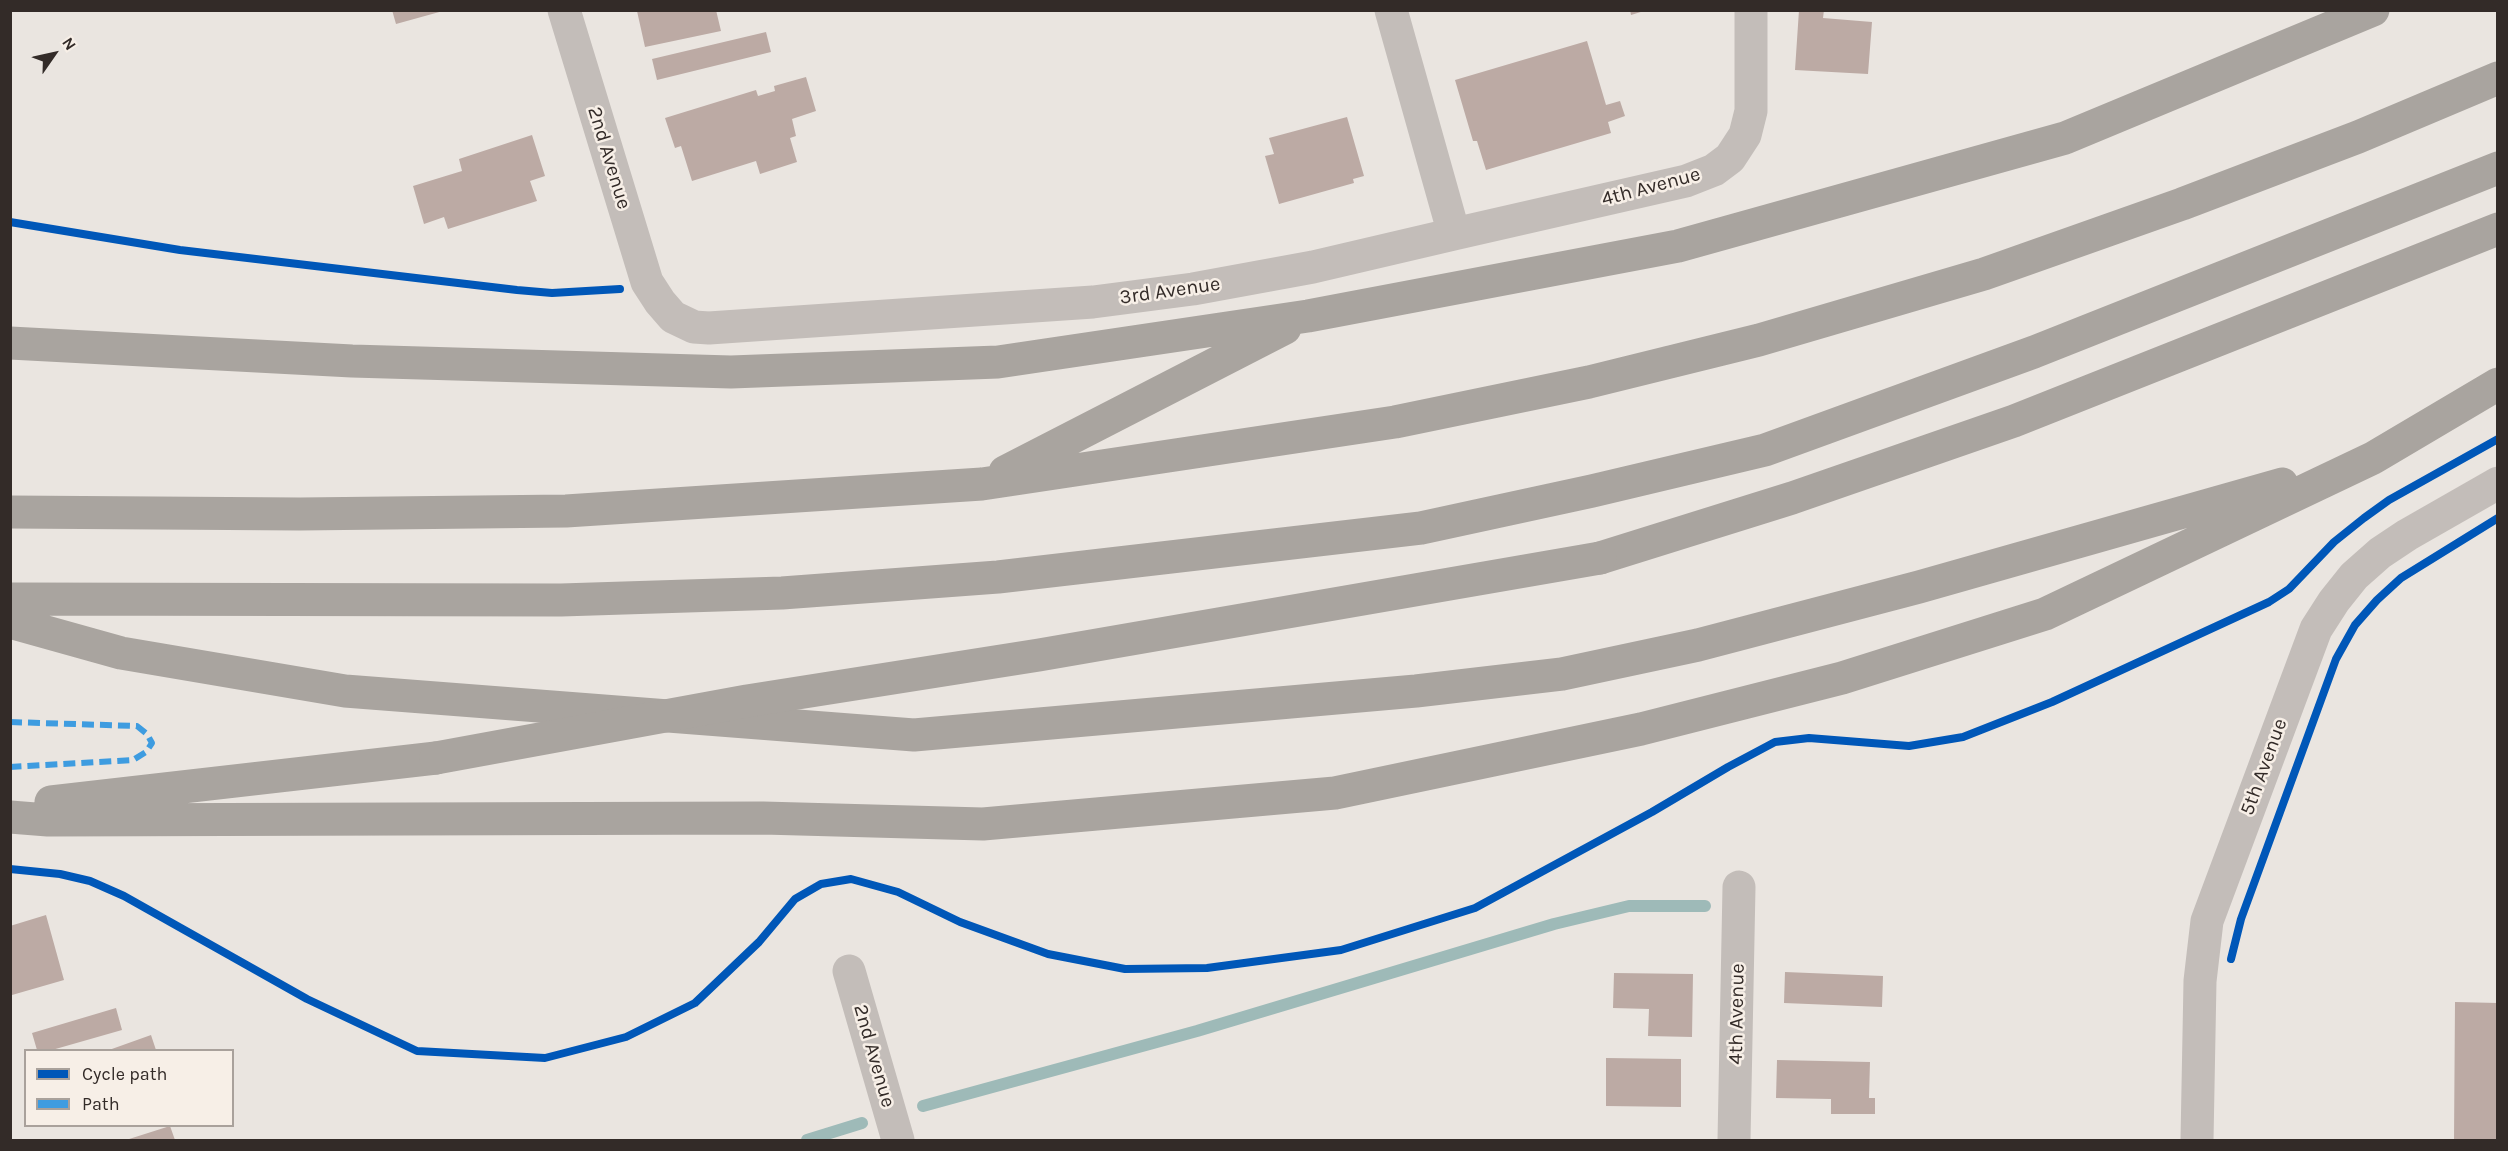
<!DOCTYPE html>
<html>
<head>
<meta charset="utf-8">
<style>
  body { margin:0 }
  #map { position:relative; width:2508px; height:1151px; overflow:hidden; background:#eae5e0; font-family:Karla,sans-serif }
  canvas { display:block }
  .frame { position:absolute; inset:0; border:12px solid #332b28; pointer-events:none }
  .legend { position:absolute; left:24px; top:1049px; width:210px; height:78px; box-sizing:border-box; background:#f7efe7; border:2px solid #a9a19b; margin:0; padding:8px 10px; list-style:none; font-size:18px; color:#332b28 }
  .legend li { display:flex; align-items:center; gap:12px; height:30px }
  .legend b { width:30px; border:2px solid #a9a19b }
  .north { position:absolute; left:24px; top:24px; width:60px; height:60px; -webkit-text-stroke:4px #f7efe7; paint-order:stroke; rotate:56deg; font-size:16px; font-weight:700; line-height:24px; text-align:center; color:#332b28 }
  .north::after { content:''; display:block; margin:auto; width:21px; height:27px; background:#332b28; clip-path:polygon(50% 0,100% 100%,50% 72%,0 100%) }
</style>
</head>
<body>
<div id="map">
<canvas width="2508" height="1151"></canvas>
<div class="frame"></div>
<ul class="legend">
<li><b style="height:8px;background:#0057b8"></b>Cycle path</li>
<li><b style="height:8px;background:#3e9ce0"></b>Path</li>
</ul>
<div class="north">N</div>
</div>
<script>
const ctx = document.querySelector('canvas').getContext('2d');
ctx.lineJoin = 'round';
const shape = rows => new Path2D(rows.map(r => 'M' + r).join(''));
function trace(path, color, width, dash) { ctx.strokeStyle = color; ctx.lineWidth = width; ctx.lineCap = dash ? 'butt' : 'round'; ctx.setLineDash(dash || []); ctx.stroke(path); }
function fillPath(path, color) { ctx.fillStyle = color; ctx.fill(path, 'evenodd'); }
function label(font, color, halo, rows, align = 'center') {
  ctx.font = font + ' Karla,sans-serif'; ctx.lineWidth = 5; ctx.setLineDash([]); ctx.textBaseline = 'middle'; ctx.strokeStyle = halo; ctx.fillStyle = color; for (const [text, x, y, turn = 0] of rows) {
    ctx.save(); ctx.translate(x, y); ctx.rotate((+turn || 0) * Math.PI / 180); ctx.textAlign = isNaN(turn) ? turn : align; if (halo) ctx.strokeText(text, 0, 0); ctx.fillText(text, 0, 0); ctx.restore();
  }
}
trace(shape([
  [923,1106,1197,1031,1554,924,1629,906,1705,906],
  [807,1140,862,1123]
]), '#9ebab8', 12);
fillPath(shape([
  [392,10,443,10,443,11,396,24],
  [639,10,716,10,721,31,645,47,637,11],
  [1630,10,1644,10,1644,11,1631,15],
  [1799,10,1824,10,1823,18,1872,22,1868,74,1795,70],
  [766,32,771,52,657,80,652,59],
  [1587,41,1606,105,1620,101,1625,116,1608,122,1611,133,1486,170,1477,141,1473,141,1455,80],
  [806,77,816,111,792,119,796,136,790,138,797,162,760,174,756,161,692,181,681,146,675,148,665,118,756,90,758,96,775,91,774,86],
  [1347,117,1364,176,1353,179,1354,183,1279,204,1265,156,1274,154,1269,138],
  [532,135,545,176,530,181,537,201,448,229,444,217,424,224,413,186,462,171,459,159],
  [46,915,64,980,12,995,10,926],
  [1785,972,1883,976,1882,1007,1784,1003],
  [1614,973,1693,974,1692,1037,1648,1036,1649,1009,1613,1008],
  [2455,1002,2498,1003,2498,1140,2454,1140],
  [116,1008,122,1030,52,1050,37,1050,32,1033],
  [151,1035,156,1050,109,1050],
  [1606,1058,1681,1059,1681,1107,1606,1106],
  [1777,1060,1870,1062,1869,1098,1875,1098,1875,1114,1831,1114,1831,1099,1776,1098],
  [170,1126,175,1140,126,1140]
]), '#bcaaa4');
trace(shape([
  [564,10,647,282,660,302,673,317,694,327,709,328,1093,302,1193,289,1313,267,1454,234,1391,10],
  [1454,234,1686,181,1714,170,1730,158,1745,135,1751,111,1751,10],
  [849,971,898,1140],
  [1734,1140,1739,887],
  [2197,1140,2200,981,2207,921,2316,629,2334,601,2354,576,2380,553,2407,535,2498,483]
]), '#c3bdb9', 33);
trace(shape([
  [10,343,352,361,731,372,998,362,1308,316,1678,246,2065,138,2373,10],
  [1005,472,1285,328],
  [10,512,300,514,566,511,982,484,1395,422,1589,382,1759,340,1984,274,2182,204,2358,137,2498,78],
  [1600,558,1792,498,2014,421,2498,229],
  [10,599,561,600,782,593,998,577,1421,528,1592,491,1765,450,2034,352,2498,168],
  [10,622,121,653,345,691,914,735,1416,691,1562,674,1698,645,1919,587,2282,484],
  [51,802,436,758],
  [10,817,48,820,763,818,983,824,1335,793,1641,729,1842,678,2045,614,2373,458,2498,384]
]), '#a9a49f', 33);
trace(shape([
  [436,758,747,701,1039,655,1600,558]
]), '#a9a49f', 33);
trace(shape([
  [10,722,137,726,147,734,152,743,146,752,133,760,10,767]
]), '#3e9ce0', 6, [12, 6]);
trace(shape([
  [10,222,180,250,517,290,552,293,620,289],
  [10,869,60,874,90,881,124,896,307,999,417,1051,545,1058,626,1037,695,1003,759,942,795,899,821,884,851,879,898,892,960,922,1048,954,1125,969,1207,968,1341,950,1475,908,1652,812,1728,767,1775,742,1809,738,1909,746,1963,737,2052,702,2269,602,2289,589,2334,542,2364,518,2389,500,2498,439],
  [2231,959,2241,919,2336,659,2355,625,2377,600,2401,578,2498,518]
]), '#0057b8', 8);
label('20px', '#332b28', '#f7efe7', [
  ["2nd Avenue",609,158,73],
  ["4th Avenue",1651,187,-15],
  ["3rd Avenue",1170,291,-8],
  ["5th Avenue",2264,767,-70],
  ["4th Avenue",1737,1014,-89],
  ["2nd Avenue",874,1056,74]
]);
</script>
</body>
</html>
